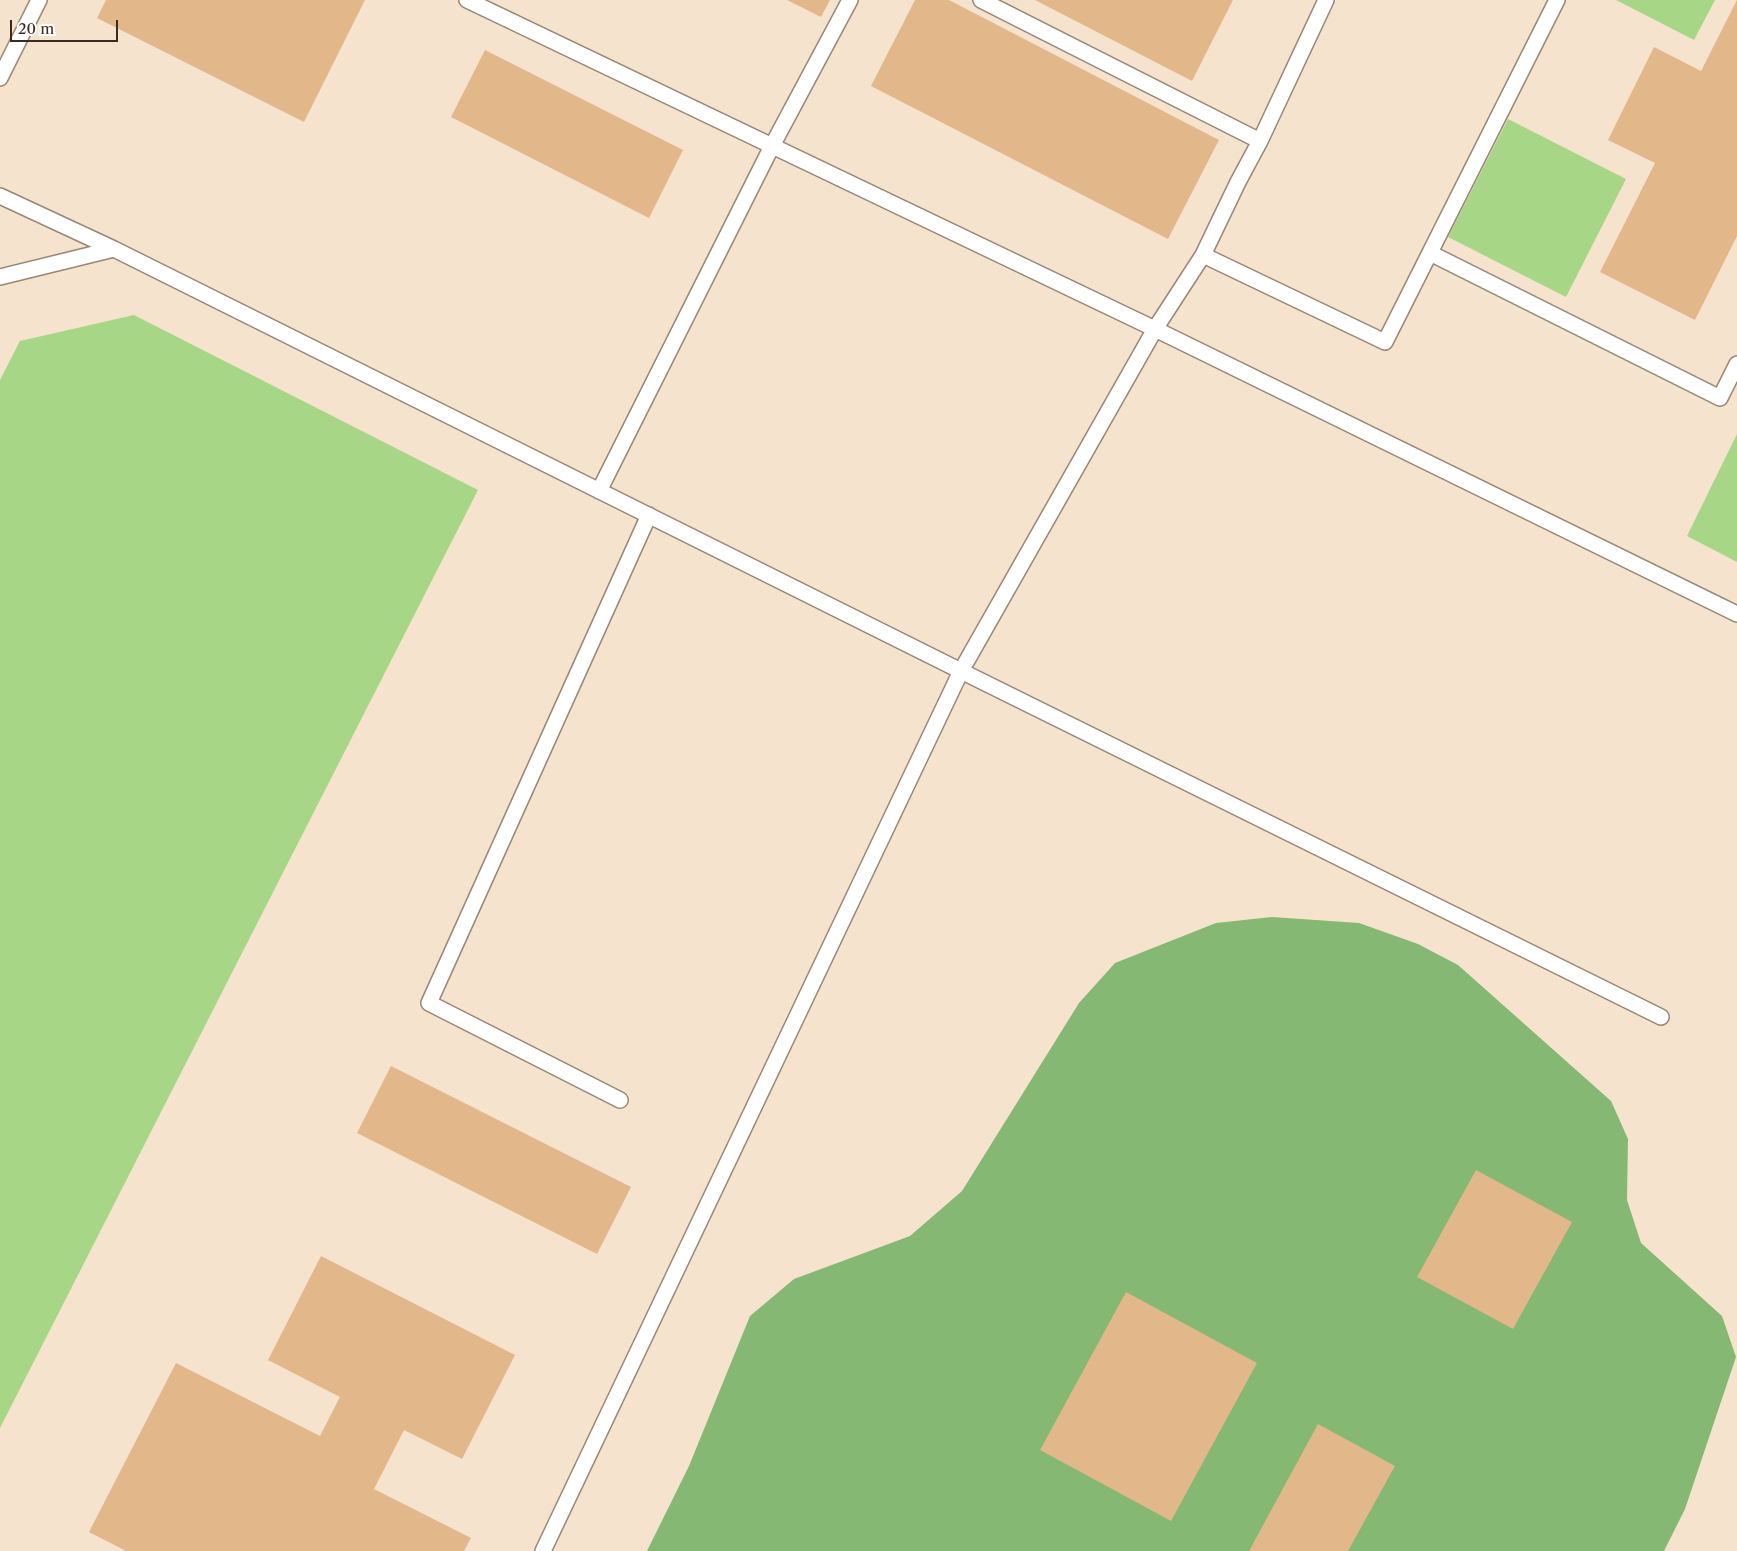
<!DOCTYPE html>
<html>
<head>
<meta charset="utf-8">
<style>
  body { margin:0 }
  #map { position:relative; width:1737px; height:1551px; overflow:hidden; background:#f6e3cd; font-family:"Libre Caslon Text",serif }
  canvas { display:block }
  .scale { position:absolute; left:10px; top:20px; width:108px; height:22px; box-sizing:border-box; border:2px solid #3b2a1e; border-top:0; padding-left:6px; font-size:15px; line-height:18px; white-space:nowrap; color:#3b2a1e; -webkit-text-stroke:4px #fff; paint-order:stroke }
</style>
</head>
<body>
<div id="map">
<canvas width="1737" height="1551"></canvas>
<div class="scale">20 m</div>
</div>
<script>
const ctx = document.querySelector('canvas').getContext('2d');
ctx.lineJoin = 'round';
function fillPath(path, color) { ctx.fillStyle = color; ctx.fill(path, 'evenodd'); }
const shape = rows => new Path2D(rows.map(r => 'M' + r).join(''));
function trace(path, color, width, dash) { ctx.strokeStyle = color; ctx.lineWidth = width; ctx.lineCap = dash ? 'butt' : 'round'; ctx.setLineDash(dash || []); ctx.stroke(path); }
fillPath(shape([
  [1616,0,1715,0,1694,40],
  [1508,119,1626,179,1566,297,1448,237],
  [134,315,478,490,0,1428,0,380,20,341],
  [1737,434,1737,562,1687,536]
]), '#a7d786');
fillPath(shape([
  [1272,917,1359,923,1418,944,1458,965,1611,1101,1628,1139,1627,1200,1641,1243,1722,1316,1736,1357,1685,1509,1664,1551,647,1551,689,1466,750,1316,794,1279,910,1236,962,1191,1079,1003,1115,963,1216,923]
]), '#85b873');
fillPath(shape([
  [106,0,365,0,304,122,97,18],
  [787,0,830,0,821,17],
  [915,0,949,0,1219,140,1168,239,871,86],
  [1035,0,1233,0,1192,81],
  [1737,0,1737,236,1695,320,1600,272,1655,163,1608,140,1654,47,1701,71],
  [485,50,683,150,649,218,451,117],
  [391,1066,631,1187,597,1254,357,1133],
  [1476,1170,1572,1222,1513,1329,1417,1277],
  [321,1256,515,1355,462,1459,404,1430,374,1489,471,1538,464,1551,126,1551,89,1532,176,1363,320,1436,340,1397,268,1360],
  [1126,1292,1257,1363,1171,1521,1040,1450],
  [1318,1424,1395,1466,1348,1551,1249,1551]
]), '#e2b78a');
const service = shape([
  [467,0,1155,329,1737,614],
  [981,0,1260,141],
  [0,78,39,0],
  [0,196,114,249],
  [1430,253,1720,398,1737,364],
  [1203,255,1385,342,1557,0],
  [0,277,114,249,961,671,1661,1017],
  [599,491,772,146,850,0],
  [620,1100,429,1003,649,515],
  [543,1551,961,671,1155,329,1203,255,1238,182,1260,141,1326,0]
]);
trace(service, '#988676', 18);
trace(service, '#fff', 15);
</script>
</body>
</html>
